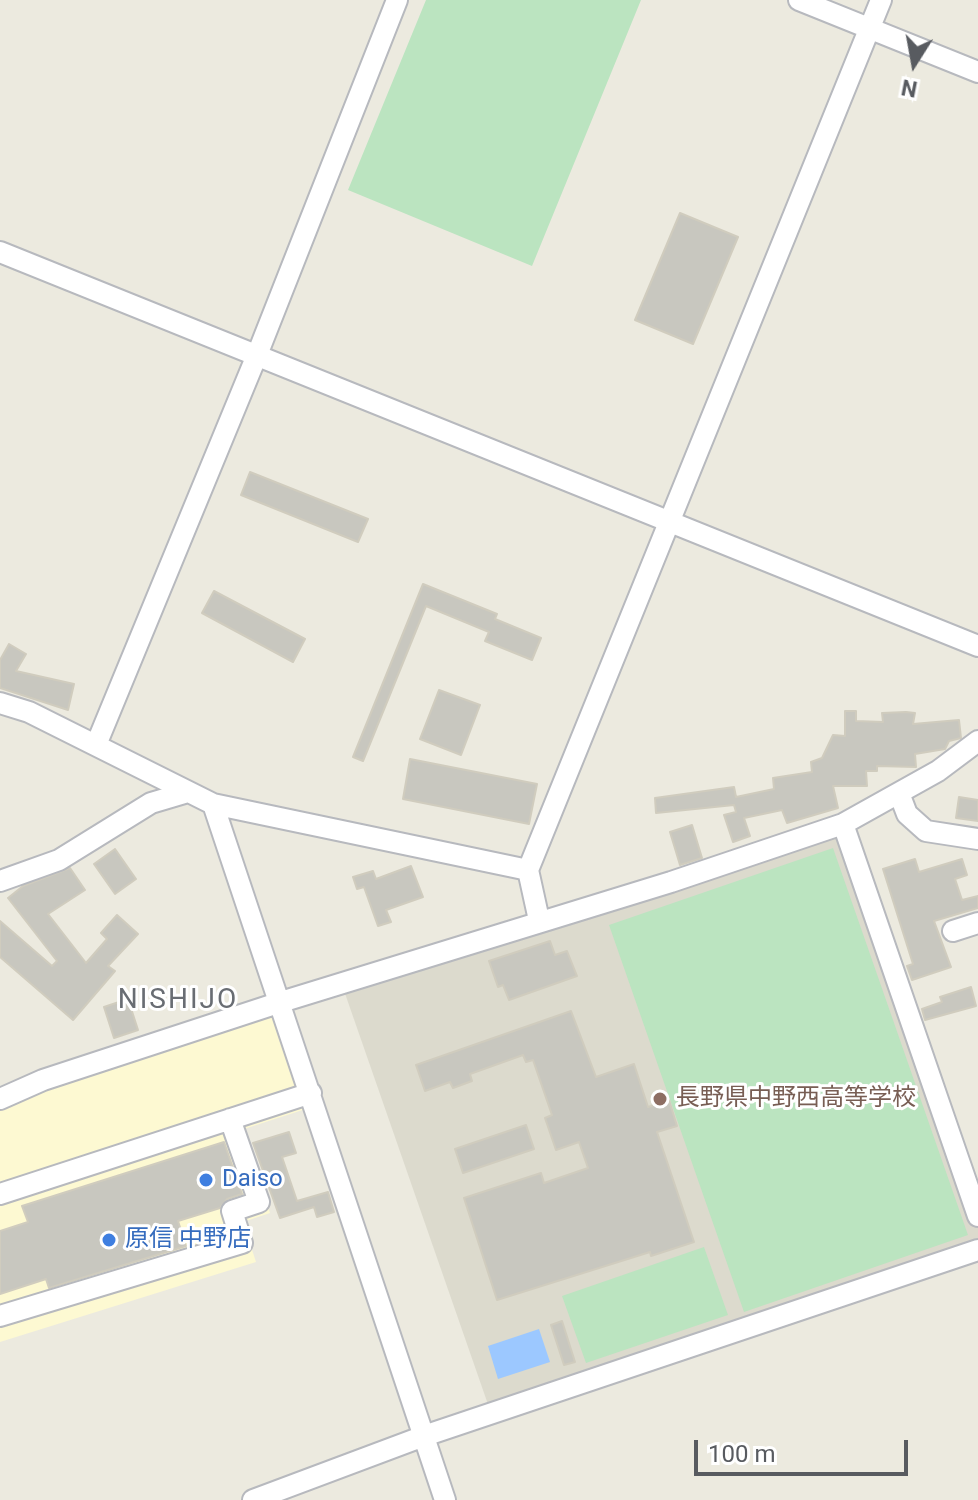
<!DOCTYPE html>
<html>
<head>
<meta charset="utf-8">
<style>
  body { margin:0 }
  #map { position:relative; width:978px; height:1500px; overflow:hidden; background:#eceadf; font-family:Roboto,sans-serif }
  canvas { display:block }
  .north { position:absolute; left:874px; top:24px; width:80px; height:80px; -webkit-text-stroke:6px #fff; paint-order:stroke; rotate:191deg; font-size:22px; font-weight:700; line-height:32px; text-align:center; color:#585b60 }
  .north::after { content:''; display:block; margin:auto; width:28px; height:36px; background:#585b60; clip-path:polygon(50% 0,100% 100%,50% 72%,0 100%) }
  .scale { position:absolute; left:694px; top:1440px; width:214px; height:36px; box-sizing:border-box; border:4px solid #585b60; border-top:0; padding-left:10px; font-size:24px; line-height:28px; white-space:nowrap; color:#585b60; -webkit-text-stroke:6px #fff; paint-order:stroke }
</style>
</head>
<body>
<div id="map">
<canvas width="978" height="1500"></canvas>
<div class="north">N</div>
<div class="scale">100 m</div>
</div>
<script>
const ctx = document.querySelector('canvas').getContext('2d');
ctx.lineJoin = 'round';
function fillPath(path, color) { ctx.fillStyle = color; ctx.fill(path, 'evenodd'); }
const shape = rows => new Path2D(rows.map(r => 'M' + r).join(''));
function trace(path, color, width, dash) { ctx.strokeStyle = color; ctx.lineWidth = width; ctx.lineCap = dash ? 'butt' : 'round'; ctx.setLineDash(dash || []); ctx.stroke(path); }
function label(font, color, halo, rows, align = 'center') {
  ctx.font = font + ' Roboto,"Noto Sans JP",sans-serif'; ctx.lineWidth = 6; ctx.setLineDash([]); ctx.textBaseline = 'middle'; ctx.strokeStyle = halo; ctx.fillStyle = color; for (const [text, x, y, turn = 0] of rows) {
    ctx.save(); ctx.translate(x, y); ctx.rotate((+turn || 0) * Math.PI / 180); ctx.textAlign = isNaN(turn) ? turn : align; if (halo) ctx.strokeText(text, 0, 0); ctx.fillText(text, 0, 0); ctx.restore();
  }
}
fillPath(shape([
  [281,1002,315,1106,241,1130,270,1213,243,1222,256,1262,0,1342,0,1099]
]), '#fdf9d2');
fillPath(shape([
  [843,824,978,1216,978,1250,491,1413,341,982]
]), '#dcdacd');
fillPath(shape([
  [426,0,641,0,532,266,348,190],
  [833,848,968,1235,744,1312,609,925],
  [704,1247,728,1315,586,1363,562,1296]
]), '#bbe4c0');
fillPath(shape([
  [539,1329,550,1362,498,1379,488,1346]
]), '#9cc8ff');
const building = shape([
  [680,213,738,237,693,344,635,320,680,213],
  [250,472,368,519,358,542,241,495,250,472],
  [423,584,497,614,495,619,541,638,532,660,485,641,489,632,426,606,363,761,353,757,423,584],
  [214,591,305,639,293,662,202,613,214,591],
  [9,644,26,654,16,671,74,684,68,710,0,688,0,660,9,644],
  [439,690,480,705,461,755,420,739,439,690],
  [845,711,856,711,856,721,883,722,882,713,906,712,915,713,913,724,959,720,961,738,949,741,945,749,915,754,916,767,877,766,877,771,866,771,867,786,833,786,838,808,787,823,782,810,744,818,750,836,733,842,724,815,736,812,734,805,656,813,655,798,734,787,736,797,774,789,773,778,812,772,811,762,822,758,833,735,845,736,845,711],
  [410,759,537,784,529,824,403,799,410,759],
  [959,797,978,800,978,821,956,818,959,797],
  [692,825,702,858,680,865,670,832,692,825],
  [115,849,136,879,115,894,94,864,115,849],
  [915,859,919,872,962,859,967,875,955,879,962,900,978,896,978,908,934,921,951,967,912,980,907,966,913,964,883,869,915,859],
  [411,866,423,897,386,910,391,922,378,926,364,887,357,889,353,877,373,871,376,879,411,866],
  [70,868,85,890,48,914,86,963,107,939,101,933,117,915,138,934,108,966,115,971,73,1020,0,957,0,921,52,966,57,961,8,898,23,886,70,868],
  [550,941,555,955,567,951,577,976,509,1000,503,985,498,987,489,961,550,941],
  [971,987,976,1006,925,1020,922,1009,942,1002,940,997,971,987],
  [128,999,138,1030,114,1038,104,1007,128,999],
  [571,1011,596,1077,634,1064,648,1107,669,1100,677,1126,657,1132,694,1242,651,1256,650,1252,497,1300,464,1198,541,1173,544,1183,588,1168,579,1142,556,1150,545,1118,552,1115,533,1060,526,1062,523,1055,470,1074,472,1081,453,1088,450,1082,425,1091,416,1065,571,1011],
  [526,1125,534,1149,463,1173,455,1149,526,1125],
  [289,1132,296,1153,282,1157,297,1201,328,1192,334,1212,317,1217,314,1207,280,1218,253,1143,289,1132],
  [224,1142,242,1194,227,1199,220,1208,178,1221,186,1246,49,1288,46,1279,0,1294,0,1231,28,1222,22,1206,224,1142],
  [562,1321,575,1362,564,1365,551,1325,562,1321]
]);
fillPath(building, '#c8c7bf');
trace(building, '#d0ccbe', 2);
const minor = shape([
  [799,0,978,72],
  [0,252,978,646],
  [0,703,29,712,213,804,528,870,539,920],
  [96,745,257,355,397,0],
  [899,793,907,814,926,831,978,839],
  [213,804,445,1500],
  [843,824,978,1216],
  [528,870,881,0],
  [0,881,59,860,151,803,188,792],
  [953,931,978,923],
  [0,1099,43,1080,281,1002,671,882,843,824,938,771,978,741],
  [0,1194,311,1093],
  [0,1316,242,1243,232,1211,259,1202,230,1119],
  [253,1500,424,1436,978,1250]
]);
trace(minor, '#b7b9be', 24);
trace(minor, '#fff', 20);
for (const [x, y, r, color] of [
  [660,1099,8,"#8d6e63"],
  [206,1180,8,"#3f7fe0"],
  [109,1240,8,"#3f7fe0"]
]) { const dot = new Path2D(); dot.arc(x, y, r, 0, 2 * Math.PI); ctx.fillStyle = color; ctx.fill(dot); trace(dot, '#fff', 3); }
label('24px', '#785e54', '#fff', [
  ["長野県中野西高等学校",676,1099]
], 'left');
label('24px', '#366cbe', '#fff', [
  ["Daiso",222,1180],
  ["原信 中野店",125,1240]
], 'left');
ctx.letterSpacing = '2px';
label('28px', '#696d73', '#fff', [
  ["NISHIJO",178,1001]
]);
ctx.letterSpacing = '0px';
</script>
</body>
</html>
